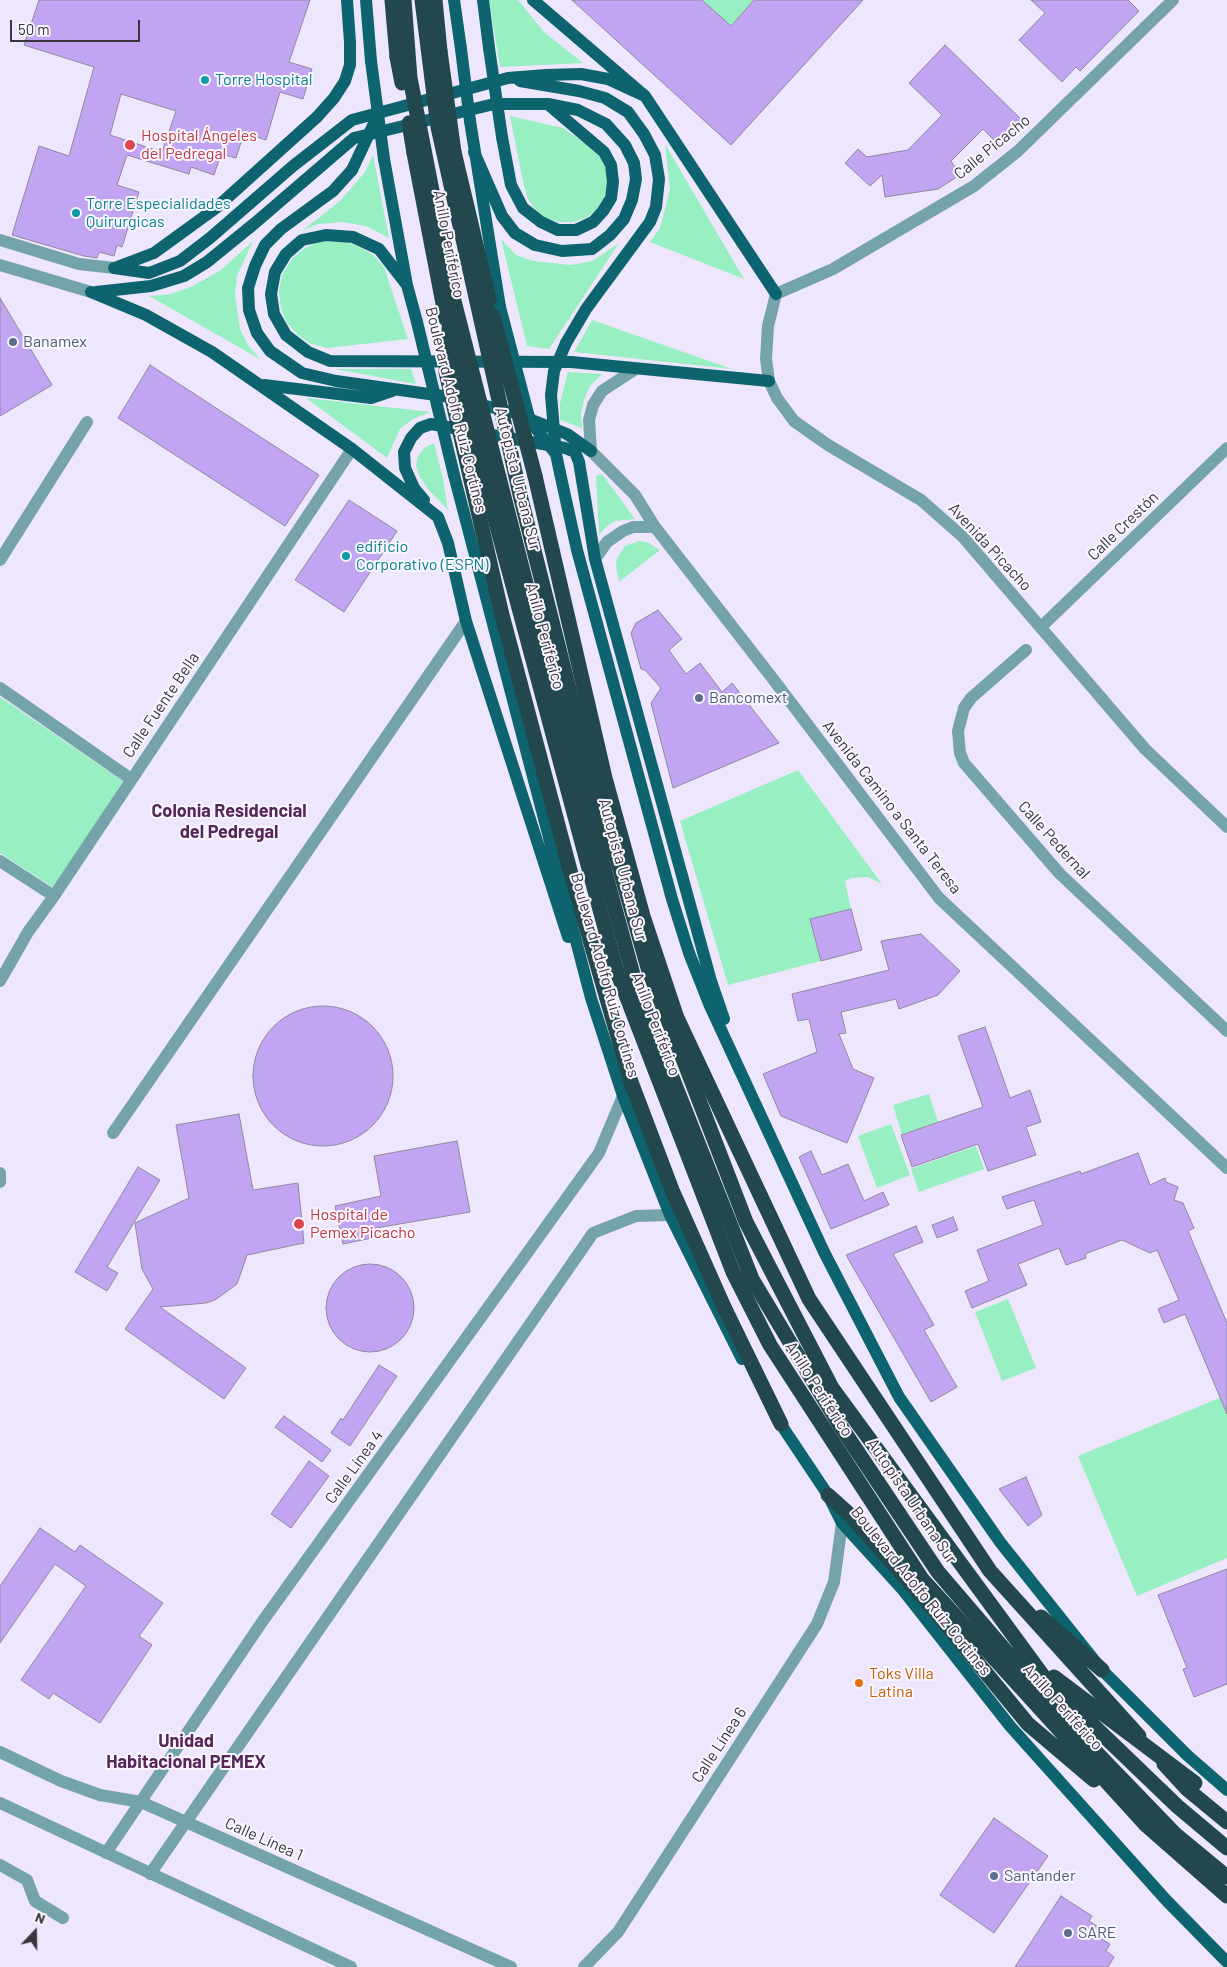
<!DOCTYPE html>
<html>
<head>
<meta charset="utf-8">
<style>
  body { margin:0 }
  #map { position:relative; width:1227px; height:1967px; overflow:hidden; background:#ede6fc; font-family:Barlow,sans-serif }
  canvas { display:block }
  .north { position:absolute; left:10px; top:1907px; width:50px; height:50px; -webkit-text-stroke:4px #f9f6ff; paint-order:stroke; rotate:21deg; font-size:14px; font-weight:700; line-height:20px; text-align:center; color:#38353e }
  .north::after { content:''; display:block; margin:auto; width:18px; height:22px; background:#38353e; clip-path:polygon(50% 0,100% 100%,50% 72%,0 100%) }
  .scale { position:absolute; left:10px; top:20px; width:130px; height:22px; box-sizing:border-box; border:2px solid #38353e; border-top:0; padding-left:6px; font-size:15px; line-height:18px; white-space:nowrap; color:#38353e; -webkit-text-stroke:4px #f9f6ff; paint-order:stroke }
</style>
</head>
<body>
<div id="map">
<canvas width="1227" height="1967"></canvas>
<div class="north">N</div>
<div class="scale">50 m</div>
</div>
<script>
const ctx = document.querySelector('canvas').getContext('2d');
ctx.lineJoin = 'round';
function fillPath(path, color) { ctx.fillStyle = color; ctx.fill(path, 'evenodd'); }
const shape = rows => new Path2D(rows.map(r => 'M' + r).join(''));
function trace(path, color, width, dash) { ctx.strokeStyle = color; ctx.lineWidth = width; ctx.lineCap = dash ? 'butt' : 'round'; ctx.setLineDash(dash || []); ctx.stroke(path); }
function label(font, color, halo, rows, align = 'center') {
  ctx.font = font + ' Barlow,sans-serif'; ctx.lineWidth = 4; ctx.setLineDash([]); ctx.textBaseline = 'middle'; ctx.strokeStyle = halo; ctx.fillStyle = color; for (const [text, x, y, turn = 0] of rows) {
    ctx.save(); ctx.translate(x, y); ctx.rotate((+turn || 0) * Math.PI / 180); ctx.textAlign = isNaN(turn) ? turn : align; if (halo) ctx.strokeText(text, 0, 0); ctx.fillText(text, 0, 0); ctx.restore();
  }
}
fillPath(shape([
  [489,0,518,0,544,32,583,63,500,67],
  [702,0,754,0,731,26],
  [510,116,563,128,590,147,600,157,606,169,608,183,604,197,597,209,586,218,573,222,559,222,546,218,536,210,528,199,524,186],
  [665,144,744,279,650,242,660,228,670,190],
  [373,155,389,238,366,226,342,222,318,224,302,231,341,200,365,172],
  [501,239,516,255,533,261,571,265,592,261,619,243,549,349,527,346],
  [338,240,355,245,372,254,384,267,408,339,327,348,311,344,298,335,287,323,281,308,279,292,282,275,292,259,305,248,321,241],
  [253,241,237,276,235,295,240,329,248,345,260,359,149,296,171,294,193,286,221,270],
  [592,320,732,369,574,352],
  [335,369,411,369,416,384],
  [568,372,602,374,590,386,584,400,581,414,582,428,560,420,560,403],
  [306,398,431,412,413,419,400,429,387,458],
  [434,443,443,479,448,510,429,490,420,477,416,466,418,456,424,448],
  [602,474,635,519,615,521,606,527,599,535,596,476],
  [639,541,647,542,660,550,619,582,616,565,617,558,625,546],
  [0,697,123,781,54,888,0,853],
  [798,770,882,884,868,877,852,878,845,881,851,909,810,919,821,961,728,985,680,821],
  [929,1094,938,1122,902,1135,893,1105],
  [891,1124,910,1175,877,1188,858,1136],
  [976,1146,984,1169,919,1192,911,1169],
  [1008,1299,1036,1368,1002,1381,975,1312],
  [1227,1395,1227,1558,1137,1596,1078,1456]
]), '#98f0c2');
const building = shape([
  [39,0,310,0,289,62,312,69,303,99,280,92,266,140,244,133,236,158,221,154,214,175,191,167,189,174,127,155,117,185,139,192,122,247,117,245,114,256,99,252,97,258,84,256,12,235,39,146,69,156,94,67,24,45,39,0],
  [121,94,176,111,162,152,110,135,121,94],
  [572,0,702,0,731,26,754,0,863,0,731,145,572,0],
  [1031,0,1128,0,1139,11,1080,71,1076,67,1062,82,1019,40,1045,13,1031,0],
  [945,45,1024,122,1000,146,983,129,951,161,960,175,938,189,885,197,882,175,870,186,845,163,858,149,867,157,908,150,942,115,909,83,945,45],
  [0,298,52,385,0,416,0,298],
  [150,365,319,475,285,526,118,418,150,365],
  [349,500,397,531,344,612,295,580,349,500],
  [658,610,682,639,669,650,686,674,700,663,722,692,732,683,779,743,673,788,651,703,661,688,645,670,641,669,631,633,636,623,658,610],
  [851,909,862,950,821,961,810,919,851,909],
  [921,934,960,971,938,995,899,1009,896,999,841,1012,846,1033,839,1034,853,1069,874,1078,847,1143,781,1116,763,1074,817,1052,809,1019,798,1021,792,994,889,970,881,941,921,934],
  '253 1076a70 70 0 1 1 140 0a70 70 0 1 1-140 0Z',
  [985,1027,1010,1098,1030,1090,1041,1122,1026,1127,1036,1155,988,1171,978,1144,912,1167,901,1135,983,1107,958,1036,985,1027],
  [239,1114,253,1190,298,1183,304,1243,247,1255,237,1284,215,1300,206,1303,160,1307,246,1368,224,1399,125,1329,153,1289,142,1269,135,1223,189,1198,176,1125,239,1114],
  [457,1141,470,1212,370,1229,372,1238,343,1244,335,1206,381,1196,374,1156,457,1141],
  [811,1151,822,1175,848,1164,864,1201,883,1192,889,1205,831,1229,799,1157,811,1151],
  [1138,1153,1150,1185,1165,1178,1166,1182,1178,1187,1174,1200,1183,1203,1194,1228,1188,1231,1227,1323,1227,1414,1185,1314,1164,1323,1158,1309,1179,1300,1157,1250,1150,1253,1122,1240,1085,1254,1086,1258,1066,1265,1059,1248,1018,1264,1027,1285,972,1308,965,1291,989,1281,977,1250,1043,1225,1034,1200,1007,1209,1002,1197,1080,1171,1081,1174,1138,1153],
  [138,1167,160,1180,107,1267,118,1273,107,1291,75,1272,138,1167],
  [953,1217,958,1230,937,1238,932,1225,953,1217],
  [916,1226,923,1242,893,1254,934,1325,924,1330,957,1387,931,1402,846,1255,916,1226],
  '326 1308a44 44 0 1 1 88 0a44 44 0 1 1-88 0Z',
  [379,1365,397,1376,350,1446,331,1433,341,1418,343,1420,379,1365],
  [284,1416,331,1450,322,1462,275,1427,284,1416],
  [309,1461,329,1476,291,1528,271,1514,309,1461],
  [1026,1477,1042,1515,1028,1526,999,1489,1026,1477],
  [40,1528,75,1552,80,1545,163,1603,139,1636,152,1645,100,1723,53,1693,49,1699,21,1680,86,1586,55,1564,0,1643,0,1586,40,1528],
  [1227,1569,1227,1684,1194,1697,1183,1669,1187,1668,1158,1595,1227,1569],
  [994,1818,1048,1856,994,1933,940,1895,994,1818],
  [1061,1896,1092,1916,1089,1921,1101,1929,1097,1936,1110,1944,1106,1951,1114,1957,1108,1967,1015,1967,1061,1896]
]);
fillPath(building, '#c2a5f2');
trace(building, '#8f889d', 1);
trace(shape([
  [1173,0,1018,151,974,186,833,269,776,294,768,326,766,359,769,381,777,398,794,421,828,445,921,500,963,537,1145,749,1227,827],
  [0,240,79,264,114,268],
  [0,265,91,292],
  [634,370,602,391,593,405,589,420,591,451,635,495,655,527,773,679,939,898,1227,1168],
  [595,559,607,542,623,531,633,527,655,527],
  [0,560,87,422],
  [1041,627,1227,448],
  [1026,650,971,698,964,708,958,731,960,753,964,763,1060,874,1227,1031],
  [0,688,131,779],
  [0,861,54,896],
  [0,981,28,932,54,896,352,449],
  [113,1133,466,621],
  [0,1173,0,1182],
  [0,1752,61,1781,100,1795,141,1802,511,1967],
  [0,1803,351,1967],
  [106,1853,262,1622,599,1153,623,1096],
  [0,1865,27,1880,35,1901,63,1918],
  [150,1874,593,1233,636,1216,670,1215],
  [584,1967,618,1932,817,1624,834,1582,842,1523]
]), '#75a3aa', 12);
trace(shape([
  [366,0,371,61],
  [454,0,461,49],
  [483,0,489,48],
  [533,0,645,96,776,294],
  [520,81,579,91,605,98,628,112,644,134,655,155,659,179,656,207,650,222,586,309,566,343],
  [470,121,500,307],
  [502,137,511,185,523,208,541,222,558,230,576,230,593,222,603,211,611,198,613,182,611,165,604,152,550,106],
  [384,159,407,285,417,322],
  [352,170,333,191,281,229,265,245,255,266,248,288,249,310,257,333,270,351,302,373,336,381,443,396,512,412,567,434,591,451],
  [117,267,154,253,216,208,317,117,334,98,345,81,350,65,350,42,347,0],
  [114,268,149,273,180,261,210,238,293,166,352,120,508,78,546,75,581,74,608,79,645,96],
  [407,285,379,249,353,237,326,235,302,240,286,254,275,272,271,294,274,314,286,335,308,352,330,361,571,362,769,381],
  [91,292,146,315,212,352,352,449,438,517,448,543,466,621,568,937],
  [96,292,151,286,184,276,207,262,255,223,354,138,494,104,548,104,578,110,606,124,625,145,634,163,636,179,632,200,624,219,610,235,592,249,562,251,535,245,515,233,502,216,474,152],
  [264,385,371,398,392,391],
  [560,473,577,550,672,899,689,953,710,1006,824,1252,899,1397,1000,1542,1102,1670,1187,1755,1227,1790],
  [454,475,591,998,623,1096,670,1215,742,1359],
  [424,500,414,488,405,468,404,452,411,438,420,428,431,424,565,448,575,452,579,462,595,559,711,981,724,1019],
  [776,1417,828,1495,842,1523,903,1590,1010,1726,1167,1901,1227,1962]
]), '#0d646f', 12);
trace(shape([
  [392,0,397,57],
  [435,0,440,51],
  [454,152,493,316],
  [414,153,446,319],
  [535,476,605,778,643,916,677,1018,809,1299,990,1571,1139,1736],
  [487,489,616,969,733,1272,770,1345,922,1579,1145,1824,1227,1896],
  [724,1307,781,1424],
  [828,1495,848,1513,935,1611,1028,1724,1094,1780],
  [1041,1617,1102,1670],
  [1164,1764,1187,1789,1227,1822]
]), '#22484e', 15);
trace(shape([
  [489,48,502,137],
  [461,49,470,121],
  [371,61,384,159],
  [352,170,377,117],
  [500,307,530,421,556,454,560,473],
  [417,322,454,475],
  [556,454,551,395,554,371,566,343]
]), '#0d646f', 12);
trace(shape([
  [404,0,410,78,452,293,528,591,637,989,752,1279,839,1424,938,1572,1063,1718,1175,1834,1227,1877],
  [422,0,438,127,521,499,574,708,648,968,746,1222,832,1388,1046,1680,1177,1806,1227,1848],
  [440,51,454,152],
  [397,57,402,83],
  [409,123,414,153],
  [451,304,446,372,502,615,571,874,631,1082,672,1190,724,1307],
  [493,316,535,476],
  [452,345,487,489],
  [1054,1677,1195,1783]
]), '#22484e', 15);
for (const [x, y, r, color] of [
  [205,80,5,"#0f9aa8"],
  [130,145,6,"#e0444e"],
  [76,213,5,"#0f9aa8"],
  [13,342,5,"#5c6f8a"],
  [346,556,5,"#0f9aa8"],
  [699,698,5,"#5c6f8a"],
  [299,1224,6,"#e0444e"],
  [859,1683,5,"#e8710a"],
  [994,1876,5,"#5c6f8a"],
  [1068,1933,5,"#5c6f8a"]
]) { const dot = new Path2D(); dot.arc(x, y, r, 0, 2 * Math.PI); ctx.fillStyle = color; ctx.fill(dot); trace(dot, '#f9f6ff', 2); }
label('16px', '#0d838f', '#f9f6ff', [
  ["Torre Hospital",215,80],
  ["Torre Especialidades",86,204],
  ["Quirurgicas",86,222],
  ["edificio",356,547],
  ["Corporativo (ESPN)",356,565]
], 'left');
label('16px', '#be3a42', '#f9f6ff', [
  ["Hospital Ángeles",141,136],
  ["del Pedregal",141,154],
  ["Hospital de",310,1215],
  ["Pemex Picacho",310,1233]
], 'left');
label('16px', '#38353e', '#f9f6ff', [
  ["Calle Picacho",992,147,-39],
  ["Anillo Periférico",449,244,79],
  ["Boulevard Adolfo Ruiz Cortines",456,410,76],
  ["Autopista Urbana Sur",518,479,76],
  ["Calle Crestón",1123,526,-44],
  ["Avenida Picacho",990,547,47],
  ["Anillo Periférico",545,636,75],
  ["Calle Fuente Bella",161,705,-56],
  ["Avenida Camino a Santa Teresa",892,807,52],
  ["Calle Pedernal",1054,840,48],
  ["Autopista Urbana Sur",623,870,75],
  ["Boulevard Adolfo Ruiz Cortines",605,975,74],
  ["Anillo Periférico",656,1024,69],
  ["Anillo Periférico",819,1389,57],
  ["Calle Línea 4",354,1467,-54],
  ["Autopista Urbana Sur",912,1501,56],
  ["Boulevard Adolfo Ruiz Cortines",921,1591,51],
  ["Anillo Periférico",1063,1707,48],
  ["Calle Línea 6",719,1745,-57],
  ["Calle Línea 1",264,1839,24]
]);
label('16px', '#4e5e75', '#f9f6ff', [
  ["Banamex",23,342],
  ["Bancomext",709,698],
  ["Santander",1004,1876],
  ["SARE",1078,1933]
], 'left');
label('16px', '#c56008', '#f9f6ff', [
  ["Toks Villa",869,1674],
  ["Latina",869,1692]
], 'left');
label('bold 18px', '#562658', '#f9f6ff', [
  ["Colonia Residencial",229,811],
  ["del Pedregal",229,832],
  ["Unidad",186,1741],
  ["Habitacional PEMEX",186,1762]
]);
</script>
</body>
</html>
